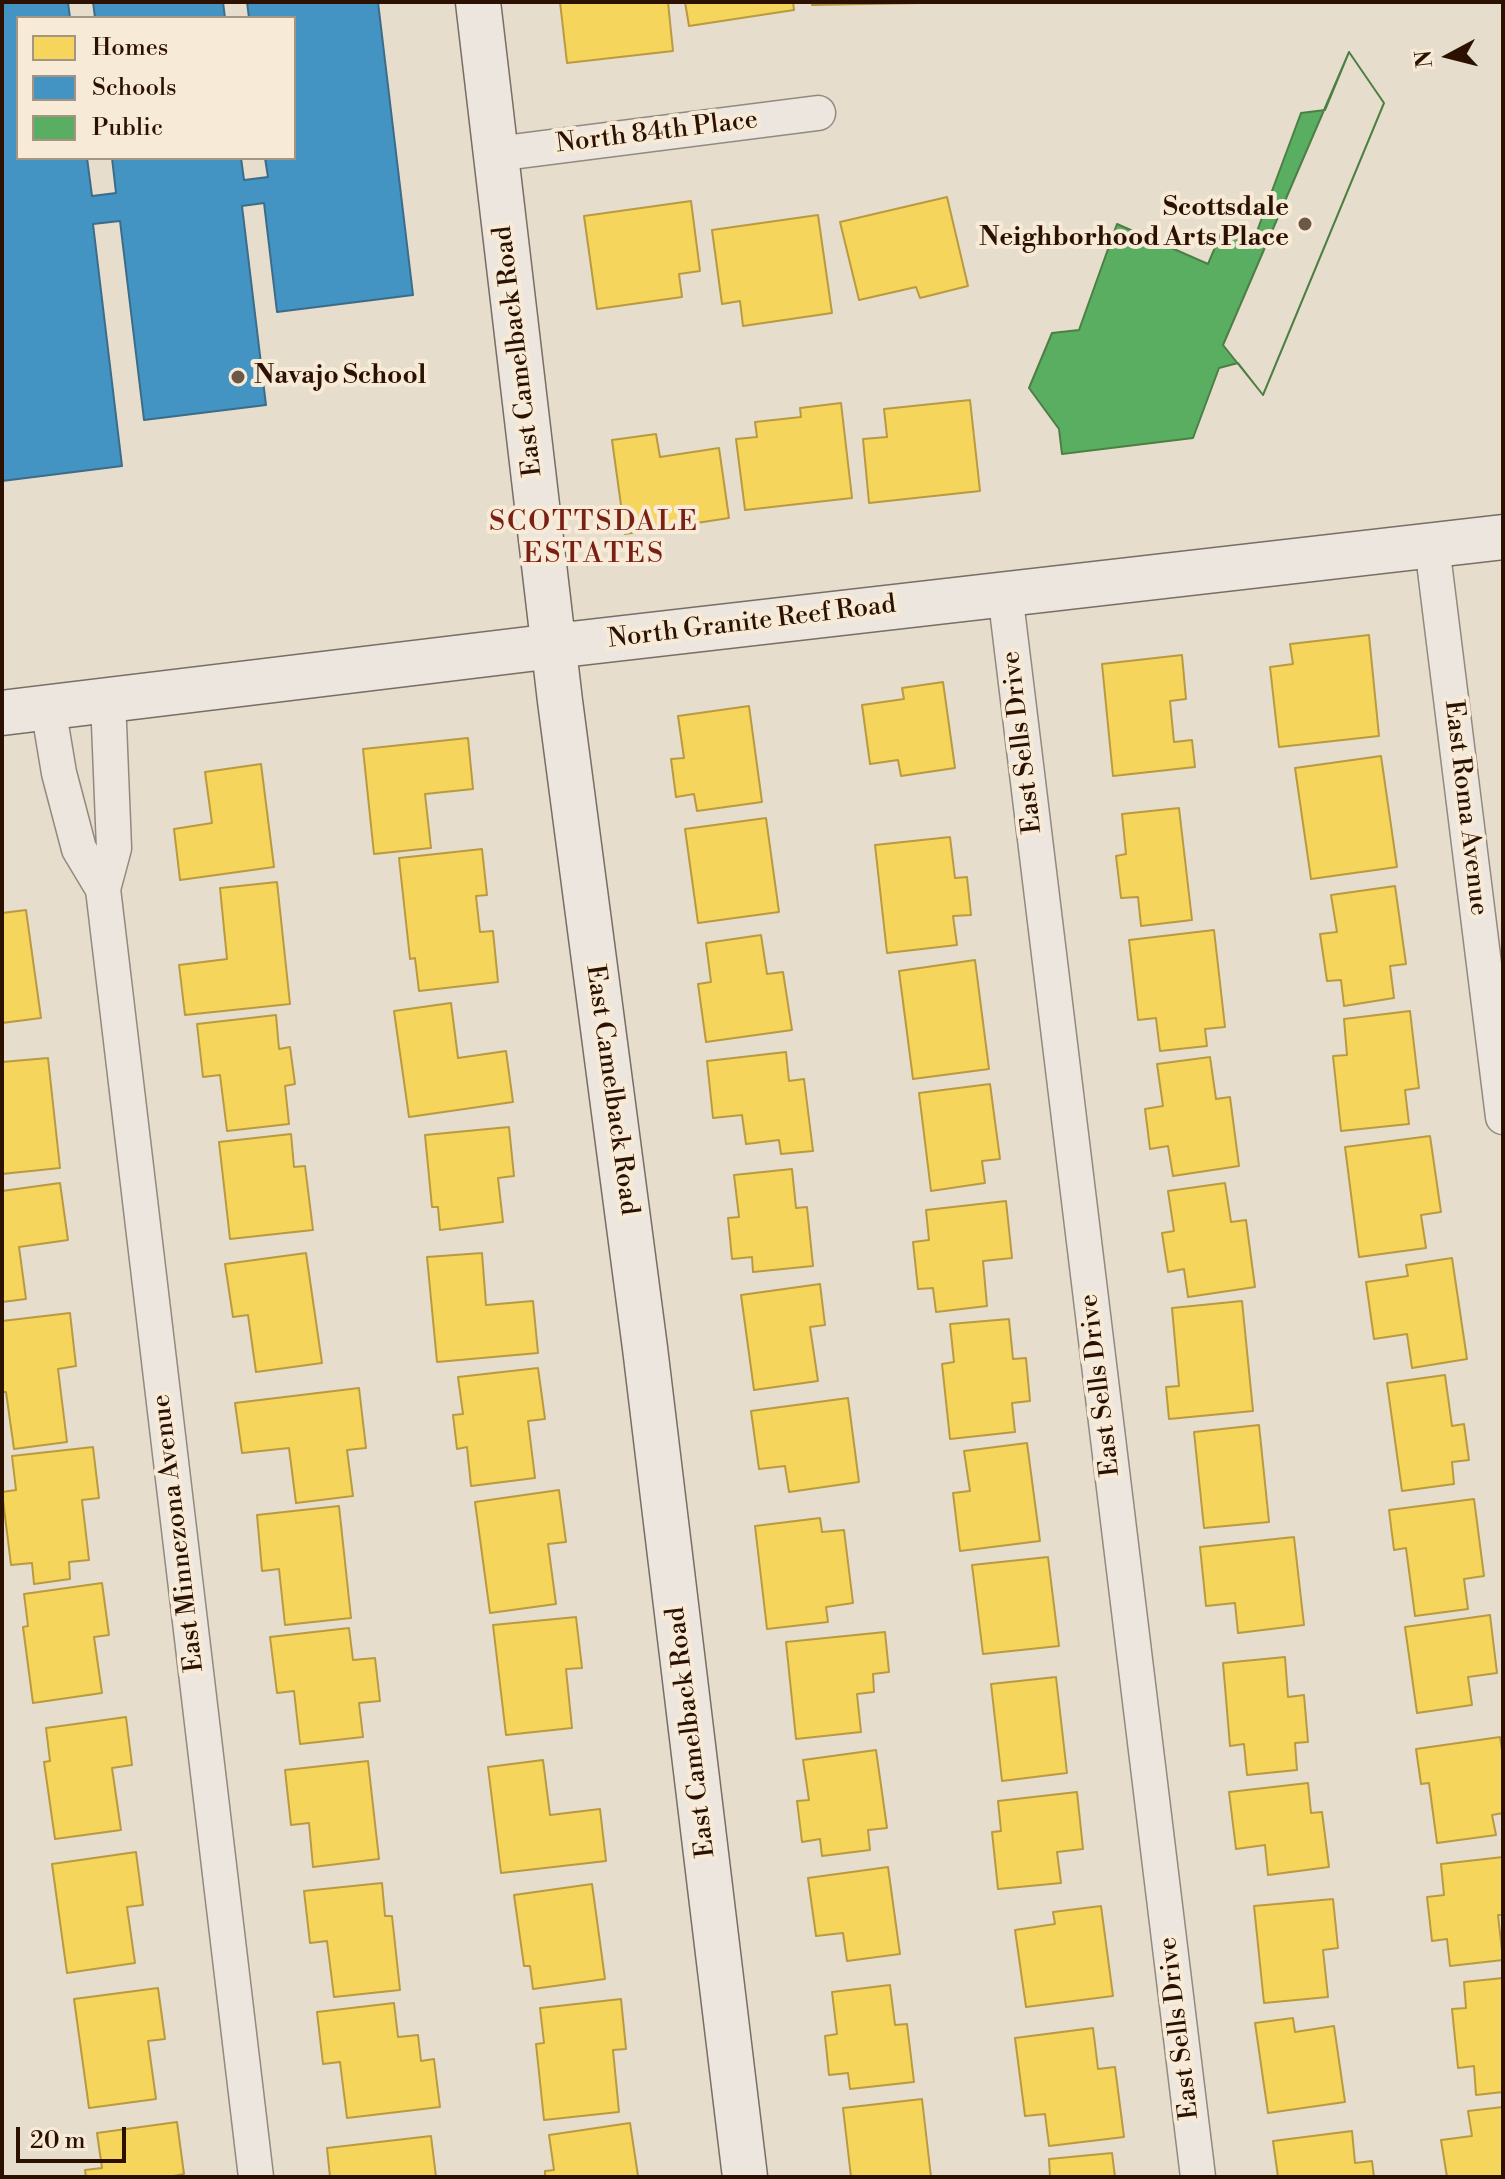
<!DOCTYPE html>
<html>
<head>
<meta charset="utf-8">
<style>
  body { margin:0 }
  #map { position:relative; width:1505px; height:2179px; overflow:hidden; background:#e7ddcc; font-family:"Libre Bodoni",serif }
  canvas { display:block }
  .frame { position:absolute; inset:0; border:4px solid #2c1100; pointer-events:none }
  .legend { position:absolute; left:16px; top:16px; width:280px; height:144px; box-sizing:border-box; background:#f7ebd7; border:2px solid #a69481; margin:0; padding:10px 14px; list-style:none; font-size:24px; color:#2c1100 }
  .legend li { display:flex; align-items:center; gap:16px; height:40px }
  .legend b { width:40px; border:2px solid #a69481 }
  .north { position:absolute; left:1409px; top:16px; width:80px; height:80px; -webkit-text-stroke:6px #f7ebd7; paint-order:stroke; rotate:263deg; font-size:22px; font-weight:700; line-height:32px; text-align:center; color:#2c1100 }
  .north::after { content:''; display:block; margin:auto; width:28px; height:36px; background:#2c1100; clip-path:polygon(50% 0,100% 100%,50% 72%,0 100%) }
  .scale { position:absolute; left:16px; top:2127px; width:110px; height:36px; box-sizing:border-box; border:4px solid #2c1100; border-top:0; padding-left:10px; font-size:24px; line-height:28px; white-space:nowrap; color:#2c1100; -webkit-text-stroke:6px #f7ebd7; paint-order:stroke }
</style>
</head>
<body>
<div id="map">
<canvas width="1505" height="2179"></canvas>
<div class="frame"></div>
<ul class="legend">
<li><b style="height:22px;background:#f6d55c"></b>Homes</li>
<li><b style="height:22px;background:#4393c3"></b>Schools</li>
<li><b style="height:22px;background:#5aae61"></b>Public</li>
</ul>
<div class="north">N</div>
<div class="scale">20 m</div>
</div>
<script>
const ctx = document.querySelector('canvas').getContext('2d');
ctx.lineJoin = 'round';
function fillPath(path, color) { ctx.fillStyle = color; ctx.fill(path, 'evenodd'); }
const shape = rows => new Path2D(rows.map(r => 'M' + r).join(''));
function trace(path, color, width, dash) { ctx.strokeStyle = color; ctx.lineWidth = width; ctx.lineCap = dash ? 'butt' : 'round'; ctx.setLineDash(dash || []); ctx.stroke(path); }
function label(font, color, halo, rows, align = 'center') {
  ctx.font = font + ' "Libre Bodoni",serif'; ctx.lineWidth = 8; ctx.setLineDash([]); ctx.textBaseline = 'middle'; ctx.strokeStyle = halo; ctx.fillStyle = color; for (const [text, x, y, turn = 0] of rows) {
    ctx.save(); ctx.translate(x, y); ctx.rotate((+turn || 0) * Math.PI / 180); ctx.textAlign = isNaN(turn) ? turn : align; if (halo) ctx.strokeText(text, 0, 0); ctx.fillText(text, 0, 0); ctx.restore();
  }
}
const homes = shape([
  [560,2,668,2,673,51,567,63,560,2],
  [685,2,793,2,794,10,689,26,685,2],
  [812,2,922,2,922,3,812,5,812,2],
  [947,197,968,286,920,298,916,287,859,300,840,222,947,197],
  [691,201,700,271,679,274,682,297,597,309,584,216,691,201],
  [818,215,832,313,743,326,740,301,722,304,712,230,818,215],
  [970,400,980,491,869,503,863,439,887,437,884,409,970,400],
  [841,403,852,498,745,510,736,439,757,437,755,422,801,417,800,408,841,403],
  [656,434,660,457,719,448,729,518,625,534,612,440,656,434],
  [1369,635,1379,736,1279,747,1270,667,1293,664,1290,644,1369,635],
  [1182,655,1186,699,1170,701,1174,742,1192,740,1195,767,1113,776,1102,664,1182,655],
  [943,682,955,768,901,776,898,760,870,764,862,705,904,699,902,688,943,682],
  [749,706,762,802,697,811,694,794,676,797,671,759,684,758,678,716,749,706],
  [468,738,473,789,425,794,431,848,374,854,363,749,468,738],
  [1381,756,1397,867,1311,879,1295,768,1381,756],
  [261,764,274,867,180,880,174,829,212,823,205,772,261,764],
  [1179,808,1192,920,1141,926,1138,897,1121,898,1116,856,1126,854,1122,814,1179,808],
  [766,818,779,912,698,923,685,829,766,818],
  [950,837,955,878,967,877,971,915,953,916,957,945,887,953,875,845,950,837],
  [482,849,487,895,476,896,480,932,493,931,498,982,419,991,415,958,410,959,399,858,482,849],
  [277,882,290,1004,185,1015,179,965,227,959,220,888,277,882],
  [1395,886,1406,964,1390,966,1394,998,1344,1006,1341,980,1327,981,1320,934,1337,932,1331,895,1395,886],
  [26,910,41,1018,2,1023,2,913,26,910],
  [1214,930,1225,1027,1205,1029,1207,1046,1160,1051,1156,1018,1138,1020,1129,940,1214,930],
  [761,935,767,974,783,972,792,1030,706,1042,698,984,711,982,706,943,761,935],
  [975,960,989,1069,913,1079,899,971,975,960],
  [451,1003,458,1058,506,1051,513,1102,409,1117,394,1011,451,1003],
  [1410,1011,1419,1088,1405,1090,1409,1124,1341,1131,1333,1056,1347,1055,1344,1019,1410,1011],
  [276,1015,279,1049,290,1047,295,1084,285,1086,289,1124,227,1131,220,1075,203,1077,197,1024,276,1015],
  [786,1052,789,1081,804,1079,813,1151,781,1154,779,1140,746,1144,742,1115,713,1118,707,1061,786,1052],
  [1210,1057,1216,1099,1230,1097,1239,1166,1173,1176,1168,1146,1150,1149,1145,1109,1163,1106,1157,1064,1210,1057],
  [48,1058,60,1168,2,1174,2,1062,48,1058],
  [990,1084,1000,1159,982,1161,985,1183,931,1191,919,1093,990,1084],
  [509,1127,514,1176,498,1178,503,1222,440,1230,438,1207,432,1207,425,1135,509,1127],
  [291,1134,294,1167,305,1166,313,1230,230,1239,219,1142,291,1134],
  [1430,1136,1441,1212,1421,1215,1426,1248,1359,1257,1345,1147,1430,1136],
  [792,1169,796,1208,807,1207,813,1266,753,1272,752,1257,732,1259,728,1218,739,1217,734,1175,792,1169],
  [60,1183,68,1240,19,1247,26,1299,2,1302,2,1191,60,1183],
  [1225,1183,1231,1222,1246,1220,1255,1287,1188,1297,1184,1269,1168,1272,1162,1233,1174,1231,1168,1191,1225,1183],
  [1006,1201,1012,1258,983,1261,987,1306,936,1312,933,1288,918,1289,913,1242,929,1240,926,1210,1006,1201],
  [306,1253,322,1363,256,1372,248,1315,233,1317,225,1264,306,1253],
  [482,1253,486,1305,533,1301,538,1353,437,1362,427,1257,482,1253],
  [1452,1258,1467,1359,1412,1368,1407,1334,1374,1339,1366,1282,1408,1276,1406,1265,1452,1258],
  [820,1284,825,1325,810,1327,818,1381,754,1390,741,1295,820,1284],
  [1242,1301,1253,1411,1169,1419,1166,1387,1179,1386,1172,1308,1242,1301],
  [70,1313,76,1366,58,1369,67,1442,14,1449,6,1392,2,1392,2,1321,70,1313],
  [1009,1319,1013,1359,1026,1358,1030,1401,1012,1403,1015,1432,950,1439,942,1364,954,1362,950,1324,1009,1319],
  [538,1368,545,1419,528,1421,535,1478,471,1486,467,1447,457,1449,453,1415,463,1414,458,1377,538,1368],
  [1445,1375,1452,1426,1464,1424,1469,1460,1452,1462,1454,1484,1402,1491,1387,1383,1445,1375],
  [359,1388,366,1448,347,1450,353,1496,296,1503,289,1448,242,1453,235,1403,359,1388],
  [848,1398,859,1482,789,1492,785,1466,759,1469,751,1411,848,1398],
  [1259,1425,1269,1522,1204,1528,1194,1432,1259,1425],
  [1027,1443,1040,1541,960,1551,953,1493,970,1491,964,1451,1027,1443],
  [93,1447,99,1498,82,1500,89,1560,69,1562,70,1579,34,1584,32,1563,11,1565,2,1492,16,1490,12,1456,93,1447],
  [559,1490,566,1542,548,1544,556,1604,490,1613,475,1502,559,1490],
  [1474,1499,1484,1576,1464,1579,1468,1609,1415,1616,1406,1548,1394,1550,1389,1510,1474,1499],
  [339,1506,351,1618,285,1625,279,1569,262,1571,257,1515,339,1506],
  [820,1518,822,1532,844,1530,853,1603,826,1607,828,1622,767,1629,755,1526,820,1518],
  [1294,1537,1304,1625,1238,1633,1235,1603,1206,1606,1200,1547,1294,1537],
  [1048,1557,1059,1646,983,1654,972,1565,1048,1557],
  [102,1583,109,1635,94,1637,102,1693,33,1703,23,1627,28,1626,24,1594,102,1583],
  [1490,1615,1497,1673,1468,1677,1472,1705,1417,1713,1405,1627,1490,1615],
  [576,1617,582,1668,566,1669,572,1728,506,1735,493,1625,576,1617],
  [349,1628,353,1660,375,1658,380,1701,359,1703,363,1737,300,1744,294,1691,277,1693,270,1637,349,1628],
  [885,1632,889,1672,873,1674,874,1692,857,1694,861,1732,796,1739,786,1642,885,1632],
  [1285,1657,1288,1697,1304,1695,1308,1742,1295,1743,1297,1770,1247,1775,1244,1744,1230,1746,1223,1663,1285,1657],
  [1056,1677,1067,1773,1002,1781,991,1684,1056,1677],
  [126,1717,132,1765,112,1768,121,1830,55,1839,44,1762,50,1761,46,1728,126,1717],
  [1500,1737,1503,1757,1503,1813,1492,1815,1496,1835,1437,1843,1429,1783,1421,1784,1416,1749,1500,1737],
  [876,1750,887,1828,868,1830,870,1850,822,1856,820,1839,802,1842,797,1801,809,1800,803,1760,876,1750],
  [543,1760,550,1815,600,1809,606,1861,501,1873,488,1767,543,1760],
  [368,1761,379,1859,313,1867,309,1823,291,1825,285,1770,368,1761],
  [1308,1783,1311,1813,1322,1812,1329,1867,1268,1875,1265,1845,1236,1849,1229,1792,1308,1783],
  [1077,1792,1083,1849,1057,1852,1061,1883,998,1889,992,1832,1001,1831,998,1801,1077,1792],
  [136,1852,143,1905,127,1907,135,1963,67,1973,52,1864,136,1852],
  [1503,1857,1503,1915,1498,1915,1503,1960,1450,1966,1447,1939,1432,1941,1427,1897,1444,1895,1441,1864,1503,1857],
  [888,1867,900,1954,847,1961,843,1933,816,1936,808,1878,888,1867],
  [382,1883,385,1916,392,1916,400,1990,334,1997,327,1941,310,1943,304,1891,382,1883],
  [592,1884,605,1979,533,1989,530,1966,524,1966,514,1895,592,1884],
  [1333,1899,1338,1948,1323,1950,1328,1997,1264,2003,1254,1906,1333,1899],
  [1101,1906,1113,1996,1026,2007,1015,1930,1055,1924,1053,1912,1101,1906],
  [1503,1978,1503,2092,1476,2095,1474,2066,1458,2068,1452,2009,1466,2008,1464,1982,1503,1978],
  [890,1985,895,2025,907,2024,914,2082,850,2089,848,2073,829,2075,825,2036,837,2034,832,1992,890,1985],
  [158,1988,165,2039,148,2041,156,2099,89,2108,74,1999,158,1988],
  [621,1999,626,2049,613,2050,619,2112,544,2120,536,2044,544,2043,540,2008,621,1999],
  [394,2003,398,2037,418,2035,421,2061,434,2059,440,2107,347,2118,340,2062,323,2064,317,2012,394,2003],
  [1293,2018,1295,2032,1334,2026,1345,2102,1268,2113,1255,2023,1293,2018],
  [1093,2028,1098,2069,1115,2067,1124,2137,1049,2146,1045,2114,1025,2116,1015,2038,1093,2028],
  [922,2099,931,2177,851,2177,843,2108,922,2099],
  [1503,2107,1503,2177,1447,2177,1441,2140,1472,2136,1468,2111,1503,2107],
  [177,2122,184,2174,168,2177,86,2177,85,2170,102,2168,97,2133,177,2122],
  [630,2123,638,2176,545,2177,545,2171,554,2170,549,2135,630,2123],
  [1352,2131,1355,2163,1372,2161,1374,2177,1278,2177,1273,2141,1352,2131],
  [431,2136,436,2177,330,2177,327,2148,431,2136],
  [1112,2153,1115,2177,1050,2177,1049,2159,1112,2153]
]);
fillPath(homes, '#f6d55c');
trace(homes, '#b99a40', 2);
const schools = shape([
  [2,2,68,2,70,18,18,18,18,158,87,158,92,196,116,193,112,158,241,158,244,180,268,177,265,158,294,158,294,18,249,18,247,2,378,2,413,295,277,312,264,203,242,206,266,405,144,420,120,221,93,224,122,466,2,481,2,2],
  [93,2,223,2,225,18,95,18,93,2]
]);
fillPath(schools, '#4393c3');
trace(schools, '#3c6c88', 2);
const public = shape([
  [1349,52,1384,103,1263,395,1238,363,1219,368,1193,438,1062,454,1059,429,1029,388,1052,333,1079,330,1117,224,1208,264,1222,231,1253,242,1301,113,1325,110,1349,52],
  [1349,52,1384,103,1263,395,1223,345,1349,52]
]);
fillPath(public, '#5aae61');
trace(public, '#4c7f44', 2);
const street = shape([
  [496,154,818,113],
  [1432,546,1503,1117],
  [1005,593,1198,2177],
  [108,699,114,848,103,889,256,2177],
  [48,707,59,773,79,849,103,889]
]);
const secondary = shape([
  [478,2,560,701,645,1348,745,2177],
  [2,713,554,646,1503,537]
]);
trace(street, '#938a7e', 37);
trace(secondary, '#786e64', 47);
trace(street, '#ece6de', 34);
trace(secondary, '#ece6de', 44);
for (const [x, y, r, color] of [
  [1305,224,8,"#6d5847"],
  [238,377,8,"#6d5847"]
]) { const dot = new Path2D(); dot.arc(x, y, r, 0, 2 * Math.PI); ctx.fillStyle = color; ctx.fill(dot); trace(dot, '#f7ebd7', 3); }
label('26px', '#2c1100', '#f7ebd7', [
  ["North 84th Place",657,133,-7],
  ["East Camelback Road",519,351,-97],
  ["North Granite Reef Road",752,623,-7],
  ["East Sells Drive",1023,742,-97],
  ["East Roma Avenue",1465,808,83],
  ["East Camelback Road",611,1090,82],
  ["East Sells Drive",1101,1385,-97],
  ["East Minnezona Avenue",179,1533,-97],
  ["East Camelback Road",692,1732,-97],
  ["East Sells Drive",1180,2028,-97]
]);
label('bold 26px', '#2c1100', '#f7ebd7', [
  ["Scottsdale",1289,209],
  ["Neighborhood Arts Place",1289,239],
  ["Navajo School",254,377,"left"]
], 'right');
ctx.letterSpacing = '2px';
label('28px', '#7a1f14', '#f7ebd7', [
  ["SCOTTSDALE",594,523],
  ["ESTATES",594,555]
]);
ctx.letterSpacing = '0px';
</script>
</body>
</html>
